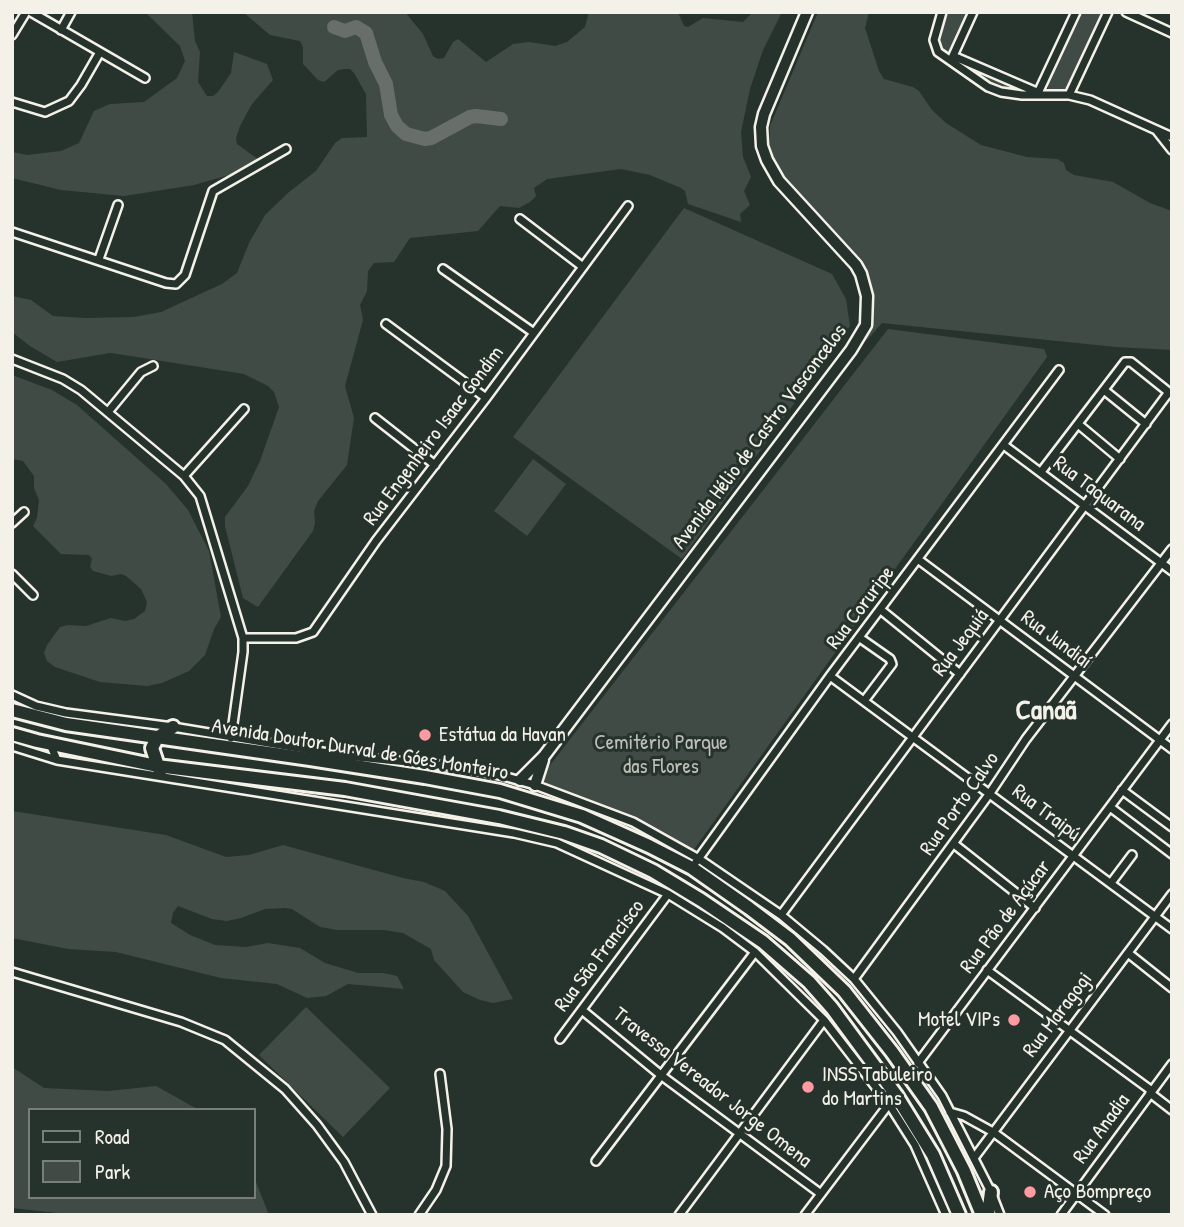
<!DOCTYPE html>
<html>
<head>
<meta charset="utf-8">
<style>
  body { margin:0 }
  #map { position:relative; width:1184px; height:1227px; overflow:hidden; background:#26332d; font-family:"Patrick Hand",sans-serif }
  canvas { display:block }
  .frame { position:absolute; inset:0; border:14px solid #f4f1e8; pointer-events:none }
  .legend { position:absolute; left:28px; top:1108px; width:228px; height:91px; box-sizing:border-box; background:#26332d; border:2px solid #787f78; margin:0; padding:9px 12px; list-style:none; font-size:21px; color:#f4f1e8 }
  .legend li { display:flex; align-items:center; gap:14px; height:35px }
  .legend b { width:35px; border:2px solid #787f78 }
</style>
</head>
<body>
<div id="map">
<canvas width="1184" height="1227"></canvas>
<div class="frame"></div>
<ul class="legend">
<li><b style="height:9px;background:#26332d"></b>Road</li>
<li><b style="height:19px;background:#414b45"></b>Park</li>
</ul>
</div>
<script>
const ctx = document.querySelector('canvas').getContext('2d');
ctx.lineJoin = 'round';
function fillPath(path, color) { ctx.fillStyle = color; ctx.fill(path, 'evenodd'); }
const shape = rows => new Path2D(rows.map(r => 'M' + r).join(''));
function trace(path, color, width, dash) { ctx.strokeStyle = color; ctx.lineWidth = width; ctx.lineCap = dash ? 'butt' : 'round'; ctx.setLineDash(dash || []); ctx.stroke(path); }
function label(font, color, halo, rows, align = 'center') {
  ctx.font = font + ' "Patrick Hand",sans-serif'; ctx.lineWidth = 6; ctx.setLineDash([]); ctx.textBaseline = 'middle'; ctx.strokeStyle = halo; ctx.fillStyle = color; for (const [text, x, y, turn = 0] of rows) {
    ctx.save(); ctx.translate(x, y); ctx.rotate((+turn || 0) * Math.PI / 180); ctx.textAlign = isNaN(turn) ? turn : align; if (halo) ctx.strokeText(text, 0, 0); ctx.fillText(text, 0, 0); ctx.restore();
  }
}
fillPath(shape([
  [145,12,192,12,195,41,200,52,198,82,207,96,213,96,218,92,231,73,234,52,267,64,273,80,252,104,240,126,236,138,237,144,259,160,236,173,194,185,124,196,61,190,12,178,12,152,27,155,61,151,79,143,94,111,110,104,144,102,177,78,185,61,180,46],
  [243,12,405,12,423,34,433,56,438,59,444,58,453,42,458,39,486,62,513,44,529,42,555,46,567,42,585,27,589,12,678,12,684,26,688,27,703,18,743,22,753,12,782,12,763,50,750,89,741,132,743,157,751,177,744,191,750,205,740,214,741,222,688,204,685,191,681,188,650,175,621,169,547,179,534,188,536,196,530,202,519,208,500,206,478,231,410,238,394,262,374,263,368,271,367,291,360,305,363,320,345,386,354,418,347,465,318,501,314,511,315,523,313,531,258,607,243,598,225,526,225,517,248,486,260,461,279,407,274,392,268,386,244,374,118,354,110,353,57,362,30,346,12,332,12,296,31,300,53,316,85,318,134,317,161,312,222,284,237,273,249,243,265,215,289,192,316,171,335,143,342,138,367,137,366,94,354,73,350,69,344,69,338,70,324,82,318,80,303,64,303,47,300,41,270,35],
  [818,12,869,12,865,28,879,71,884,79,913,87,919,91,932,110,946,123,981,145,1027,157,1057,159,1064,163,1066,170,1074,175,1113,182,1150,203,1172,211,1172,350,1116,347,882,323,868,339,861,343,873,317,874,302,868,281,775,169,769,145,770,126],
  [947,12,970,12,949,56,940,49,938,38],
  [1079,12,1102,12,1066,88,1061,92,1052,92,1048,89,1047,83],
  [978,69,1018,88,1018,91,999,89,974,76,974,71],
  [684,208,832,274,846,299,850,326,682,559,513,437],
  [888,329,1044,349,1047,357,685,862,550,796,545,786,544,777,547,769],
  [12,375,52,390,77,405,166,484,188,510,209,551,221,617,214,629,205,655,189,671,162,683,147,686,100,682,55,667,47,661,44,653,47,645,60,627,68,625,86,626,111,618,125,621,134,619,145,611,147,602,141,589,126,576,121,574,111,576,93,571,90,567,92,559,89,555,61,554,33,526,37,518,39,500,34,488,34,476,23,461,12,459],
  [533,459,566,484,527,536,494,511],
  [12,811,166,835,226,857,249,855,283,845,403,878,424,882,445,891,468,916,513,999,493,1003,480,1000,463,992,434,960,431,949,403,933,384,930,337,930,320,927,292,909,285,908,265,909,241,918,227,921,212,919,178,906,173,913,171,923,190,935,215,945,246,947,268,943,300,948,325,963,358,973,383,973,397,976,404,989,348,984,326,996,307,998,277,984,221,978,116,952,68,949,12,938],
  [306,1007,390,1088,343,1137,259,1055],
  [12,1067,44,1088,108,1091,156,1086,199,1110,30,1110,30,1197,254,1197,254,1177,269,1215,76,1215,12,1208]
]), '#414b45');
trace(shape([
  [334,27,345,31,356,27,366,33,375,62,386,84,391,115,397,126,406,134,425,139,431,138,470,117,476,116,501,119]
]), '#676f68', 14);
const minor = shape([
  [31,12,145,78],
  [942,12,934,40,938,52,988,87,1001,92,1022,95,1069,95,1090,100,1172,137],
  [1126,12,1172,33],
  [61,30,71,12],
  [12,35,26,12],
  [953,56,1039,93],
  [952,58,973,12],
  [1038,93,1076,12],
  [1069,95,1108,12],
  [12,102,45,112,69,101,81,85,100,52],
  [1157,131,1172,150],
  [520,219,583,267],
  [12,232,166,283,176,284,185,275,213,191,286,149],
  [99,259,118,205],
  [443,269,534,333],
  [386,324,486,398],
  [12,359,63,379,81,390,184,476,200,496,243,638,243,652,231,738],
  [1104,390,1146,424],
  [108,412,141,372,153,366],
  [375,418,435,465],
  [1078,424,1120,459],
  [1005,446,1172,571],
  [1041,472,1125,362,1131,362,1171,394],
  [184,476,244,409],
  [12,523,24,512],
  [919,560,1172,749],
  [12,574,33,595],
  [881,610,960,674],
  [243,638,296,638,313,632,376,541,486,398,628,206],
  [860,638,890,659,892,664,864,701],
  [830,676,1172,929],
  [12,695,36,706,66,713,173,727,346,756,460,767,503,776,535,785,633,822,699,859,781,915,823,950,854,979,897,1032,942,1096,991,1192,1000,1215],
  [50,744,57,760,514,833,557,843,668,894,723,928,755,952,824,1020,889,1104,915,1145,946,1215],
  [12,746,57,760],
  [1122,790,1172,827],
  [1110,807,1172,854],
  [954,844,1035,908],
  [696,862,830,676,1059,370],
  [1111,883,1132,855],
  [781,915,1169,392],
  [1128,953,1172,988],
  [987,970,1152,1091],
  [12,972,181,1022,225,1040,285,1089,317,1125,344,1162,372,1215],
  [854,979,990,793,1026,739,1172,549],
  [582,1010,662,1076,821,1194],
  [560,1039,668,894],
  [918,1063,1172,724],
  [1150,1093,1172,1110],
  [950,1112,964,1116,993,1132,1105,1215],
  [974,1158,1172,894],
  [596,1161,755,952],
  [419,1215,436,1190,446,1166,447,1129,440,1074],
  [679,1215,824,1020],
  [805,1215,889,1104],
  [1061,1215,1172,1064]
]);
const tertiary = shape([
  [520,780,544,756,851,350,866,325,867,296,861,274,856,265,779,181,767,160,762,146,761,127,764,114,807,12],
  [535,785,543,760]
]);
const trunk = shape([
  [12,710,66,724,310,759,425,777,500,791,582,816,649,846,692,868,749,908,790,939,844,991,892,1052,931,1107,964,1171,982,1215],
  [12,734,37,741,157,766,345,789,499,817,564,833,601,846,653,871,701,900,763,942,809,982,832,1008,896,1095,933,1155,959,1215],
  [160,772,152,748,157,738,173,727],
  [988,1215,991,1192]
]);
trace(minor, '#f4f1e8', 12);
trace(tertiary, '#f4f1e8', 15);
trace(trunk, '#f4f1e8', 18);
trace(minor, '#26332d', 7);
trace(tertiary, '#26332d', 10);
trace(trunk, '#26332d', 12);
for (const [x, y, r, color] of [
  [425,735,7,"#ff9aa2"],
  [1014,1020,7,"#ff9aa2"],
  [808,1087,7,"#ff9aa2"],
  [1030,1192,7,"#ff9aa2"]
]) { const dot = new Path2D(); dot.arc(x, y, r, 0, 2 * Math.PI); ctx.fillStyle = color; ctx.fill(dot); trace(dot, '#26332d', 2.5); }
label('21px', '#f4f1e8', '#26332d', [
  ["Rua Engenheiro Isaac Gondim",434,436,-53],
  ["Avenida Hélio de Castro Vasconcelos",760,437,-53],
  ["Rua Taquarana",1099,494,37],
  ["Rua Coruripe",861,608,-53],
  ["Rua Jundiaí",1056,640,37],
  ["Rua Jequiá",961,643,-53],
  ["Avenida Doutor Durval de Góes Monteiro",360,750,9],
  ["Rua Porto Calvo",960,804,-55],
  ["Rua Traipú",1046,813,37],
  ["Rua Pão de Açúcar",1006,917,-53],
  ["Rua São Francisco",600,956,-53],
  ["Rua Maragogi",1058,1015,-53],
  ["Travessa Vereador Jorge Omena",712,1088,38],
  ["Rua Anadia",1102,1129,-54]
]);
label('21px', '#f4f1e8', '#26332d', [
  ["Estátua da Havan",439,735],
  ["Motel VIPs",1000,1020,"right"],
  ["INSS Tabuleiro",822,1075],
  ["do Martins",822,1099],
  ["Aço Bompreço",1044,1192]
], 'left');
label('21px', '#bebfb7', '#26332d', [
  ["Cemitério Parque",661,743],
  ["das Flores",661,767]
]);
label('bold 28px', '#f4f1e8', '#26332d', [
  ["Canaã",1046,712]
]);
</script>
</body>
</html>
